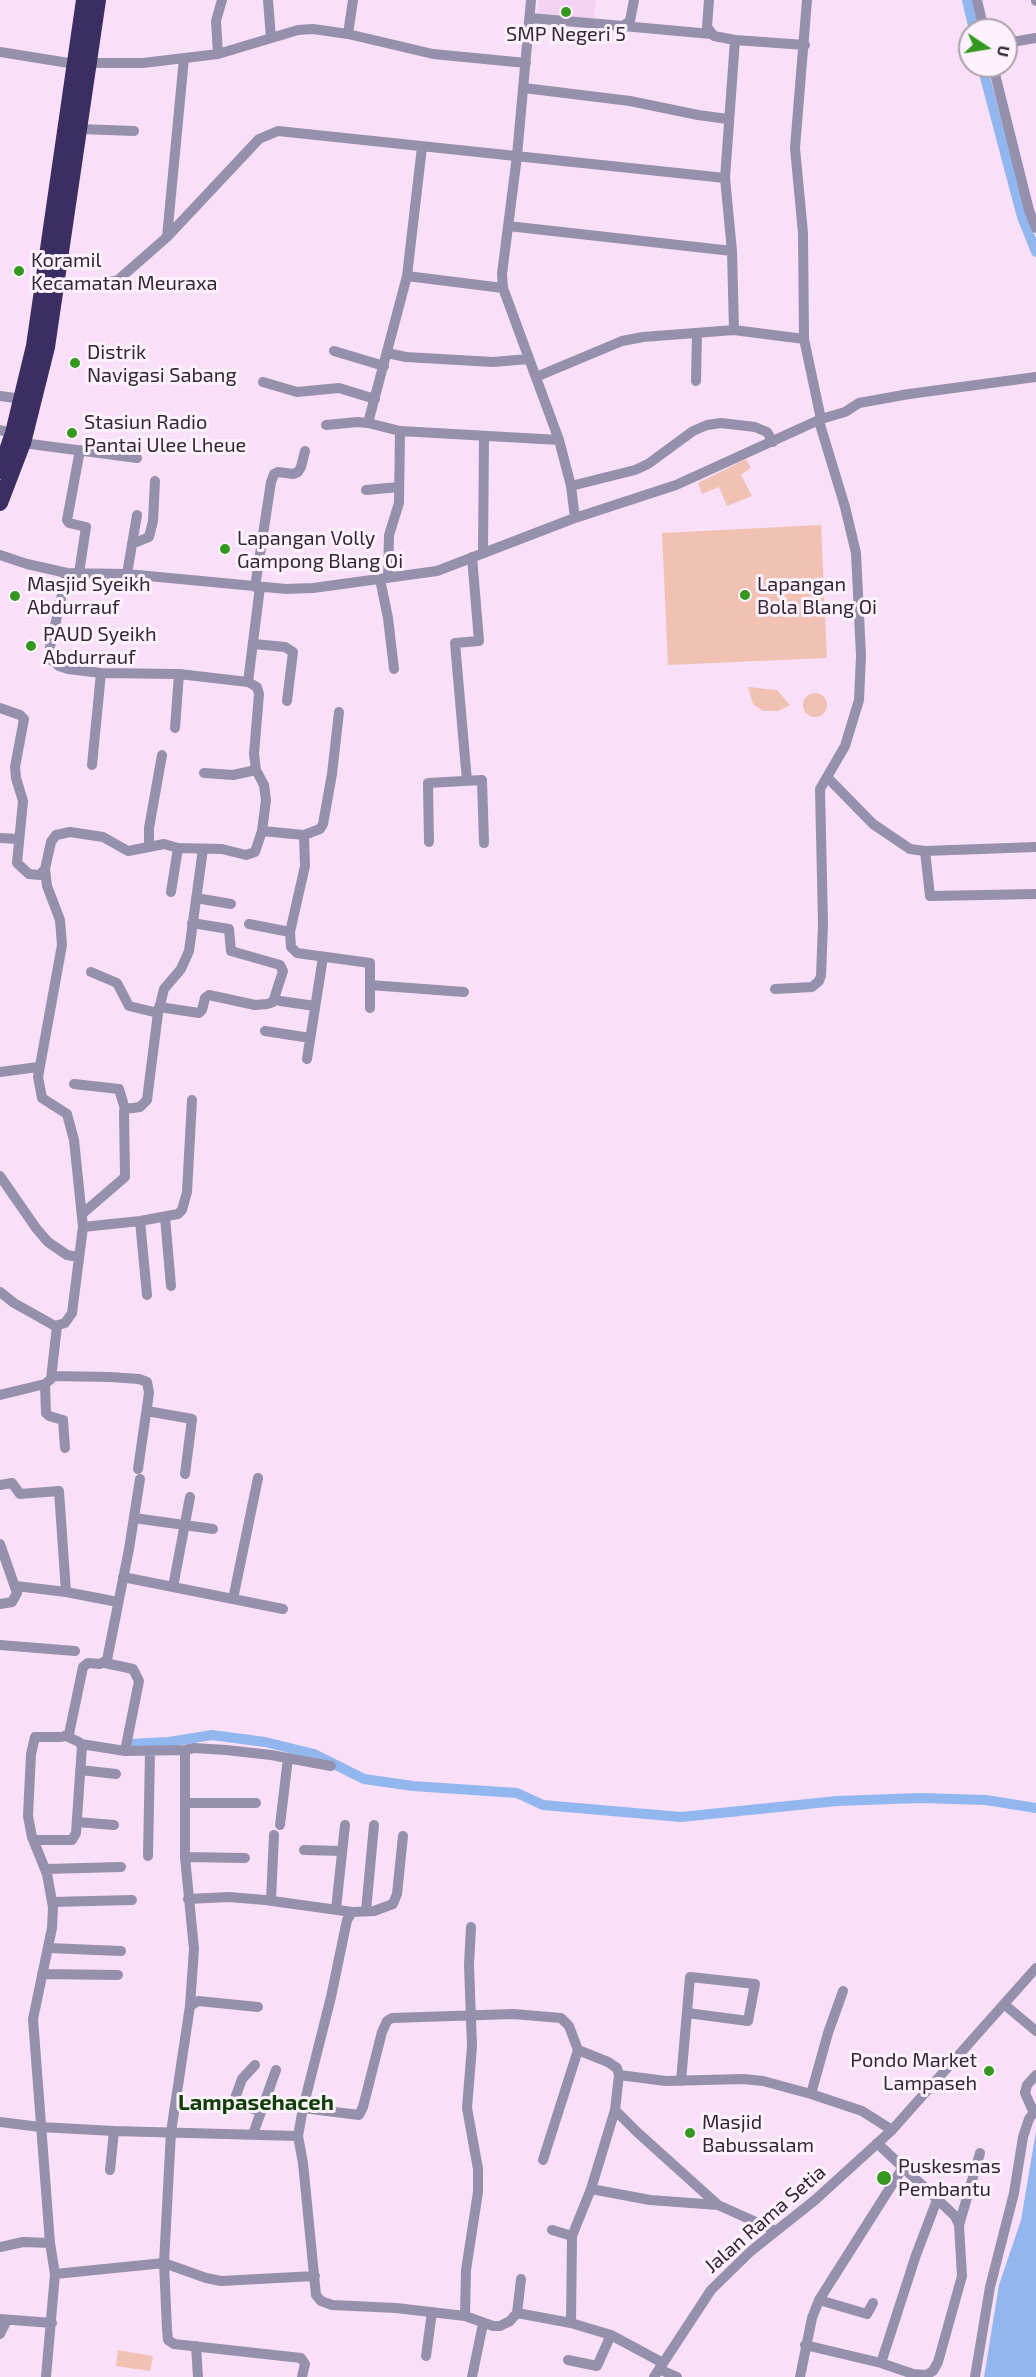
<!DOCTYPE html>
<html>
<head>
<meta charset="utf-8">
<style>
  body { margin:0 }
  #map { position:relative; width:1036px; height:2377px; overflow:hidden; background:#fadff9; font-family:"Exo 2",sans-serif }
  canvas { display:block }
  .north { position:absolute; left:958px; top:18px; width:60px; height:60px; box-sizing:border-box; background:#fdf2fd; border:2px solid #ada2ac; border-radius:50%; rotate:102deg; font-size:16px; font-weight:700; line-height:24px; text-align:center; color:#342933 }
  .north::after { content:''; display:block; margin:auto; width:21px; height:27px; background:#34981e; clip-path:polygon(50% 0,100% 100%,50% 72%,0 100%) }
</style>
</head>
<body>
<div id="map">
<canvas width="1036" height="2377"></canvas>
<div class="north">U</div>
</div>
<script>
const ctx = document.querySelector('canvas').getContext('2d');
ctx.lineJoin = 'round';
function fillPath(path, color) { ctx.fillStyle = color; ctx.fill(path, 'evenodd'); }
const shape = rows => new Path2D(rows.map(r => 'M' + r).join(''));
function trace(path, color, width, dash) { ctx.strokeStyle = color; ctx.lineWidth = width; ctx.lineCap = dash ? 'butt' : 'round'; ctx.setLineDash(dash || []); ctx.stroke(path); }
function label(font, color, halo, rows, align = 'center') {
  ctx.font = font + ' "Exo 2",sans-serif'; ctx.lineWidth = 6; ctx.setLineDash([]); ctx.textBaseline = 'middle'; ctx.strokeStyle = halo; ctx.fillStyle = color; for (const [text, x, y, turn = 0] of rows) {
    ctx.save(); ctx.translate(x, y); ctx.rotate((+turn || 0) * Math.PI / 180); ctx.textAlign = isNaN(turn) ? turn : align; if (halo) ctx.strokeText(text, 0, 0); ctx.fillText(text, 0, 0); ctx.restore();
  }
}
fillPath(shape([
  [539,0,596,0,593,29,536,23]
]), '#f3d2f2');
fillPath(shape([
  [746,459,751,468,741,475,752,496,727,506,719,487,702,494,698,483],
  [821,525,827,658,668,665,662,533],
  [748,687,777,690,790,705,778,711,763,711,753,704],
  '803 705a12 12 0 1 1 24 0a12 12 0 1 1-24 0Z',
  [118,2350,153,2356,150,2371,116,2366]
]), '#f1c2b4');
fillPath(shape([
  [1036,2131,1036,2377,984,2377,999,2285,1021,2220]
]), '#92b7ee');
trace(shape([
  [967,0,974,30],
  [982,66,1022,217,1036,252],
  [130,1744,169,1742,212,1735,265,1742,314,1754,364,1779,413,1786,517,1793,543,1805,681,1817,837,1801,920,1798,986,1800,1036,1808]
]), '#92b7ee', 10);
trace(shape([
  [268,0,271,38],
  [531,0,517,156,502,274,503,288,559,440,571,486,575,518],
  [709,0,707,27,714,36,735,40,805,45],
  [807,0,795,148,803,233,804,339,821,419],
  [977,0,984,30],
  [1036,0,1036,1],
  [530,18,623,26,630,21,634,0],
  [623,26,711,34],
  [348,34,353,0],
  [1006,43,1036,38],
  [0,52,75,64],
  [218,54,216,21,222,0],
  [89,63,143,63,218,54,298,30,313,29,348,34,433,54,526,63],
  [993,66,1029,210,1036,228],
  [524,88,630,101,698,115,728,119],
  [80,129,134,131],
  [422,147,407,276,368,423,400,431,559,440],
  [508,226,732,251],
  [167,237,184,58],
  [407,276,503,288],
  [56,283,94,286,118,280,167,237,259,139,278,131,725,178],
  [734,330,732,251,725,178,735,40],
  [334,351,384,366],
  [387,353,406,357,493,362,529,359],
  [536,377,622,341,643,337,734,330,804,339],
  [696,381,697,333],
  [263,382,297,392,339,388,375,399],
  [0,396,22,399],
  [326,425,358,422,368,423],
  [0,430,13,433],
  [23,443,137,458],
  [571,486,635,470,648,464,693,431,707,425,721,423,755,427,767,432,773,442],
  [366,490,399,487],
  [132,544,149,537,153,521,155,481],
  [483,553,484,436],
  [0,555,27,564,67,573,127,574,286,589,313,588,437,571,572,519,676,485,821,419,845,412,859,403,909,394,1036,377],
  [67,573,50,647,50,659,59,666,68,669,101,673,179,674,248,682],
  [79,573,86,527,69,523,67,520,80,450],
  [127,574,137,515],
  [388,578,389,535,399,503,400,431],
  [380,579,388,618,394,669],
  [255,587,271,482,274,474,278,472,293,474,298,472,301,467,305,451],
  [254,644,285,647,293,652,287,701],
  [0,708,20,715,24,719,15,767,16,778,23,801,17,863,29,874,40,875,45,869],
  [175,728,179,674],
  [92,765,101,673],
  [204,773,233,775,256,770],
  [827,777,873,824,910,849,925,851,1036,847],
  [467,781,455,643,479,641,472,557],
  [262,831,304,835,320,829,323,824,332,774,339,712],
  [304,835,305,866,290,932,291,947,297,953,370,963,370,1008],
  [0,838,18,839],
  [429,842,428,783,482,780,484,843],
  [149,847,149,828,162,755],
  [925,851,930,896,1036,894],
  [171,892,178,848],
  [196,898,231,904],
  [249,924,290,932],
  [91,972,117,983,129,1006,158,1013],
  [370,985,464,992],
  [775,989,812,987,819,981,821,976,823,924,820,789,845,746,859,700,861,656,856,553,845,507,819,421],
  [280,1001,315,1006],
  [159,1007,199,1013,202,1010,205,998,209,995,255,1005,267,1004,273,1002,283,971,280,965,231,951,229,929,192,923],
  [265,1031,310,1038],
  [307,1059,323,957],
  [0,1072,38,1067],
  [74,1084,119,1089,125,1109],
  [0,1176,36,1228,48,1242,67,1255,79,1257],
  [82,1214,125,1177,124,1111,125,1109,140,1107,147,1100,158,1013,164,989,181,969,189,951,203,849],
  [165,1217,171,1286],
  [140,1221,147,1295],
  [83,1227,140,1221,178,1214,182,1210,187,1192,192,1100],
  [0,1292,14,1303,55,1326,65,1323,72,1313,83,1227,74,1140,67,1114,42,1098,38,1077,62,945,60,920,47,886,45,869,51,842,56,835,70,832,103,837,128,851,164,844,178,848,222,849,246,855,255,852,262,831,266,800,264,785,256,770,254,754,259,694,257,687,248,682,260,587],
  [52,1376,110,1377,139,1379,147,1382,149,1393,138,1469],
  [45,1384,46,1413,49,1416,63,1420,65,1448],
  [0,1395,45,1384,51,1379,57,1326],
  [147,1411,192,1419,185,1474],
  [0,1485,12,1483,20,1494,59,1491,66,1592],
  [134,1518,213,1529],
  [0,1544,17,1593,12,1602,0,1604],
  [123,1577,283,1609],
  [16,1586,66,1592,118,1602],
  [173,1587,190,1497],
  [233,1599,258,1478],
  [0,1645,75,1651],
  [105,1663,133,1669,139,1681,125,1751],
  [81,1744,125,1751,185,1750,194,1748,226,1750,271,1755,331,1766],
  [185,1750,185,1857,194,1949,190,2006],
  [80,1770,116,1774],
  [185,1803,256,1803],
  [77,1822,114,1825],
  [280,1825,288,1758],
  [403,1836,397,1894,393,1904,374,1911,352,1912,347,1920,331,1997,303,2108,298,2136,303,2163,316,2295,321,2301,332,2305,396,2308,465,2316,493,2326,500,2326,510,2321,517,2313,571,2323,611,2335,663,2363],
  [33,1840,72,1840,76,1833,82,1746,79,1742,66,1736],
  [304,1850,342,1851],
  [148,1856,150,1752],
  [185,1857,245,1858],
  [45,1869,121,1867],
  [188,1899,229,1897,265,1900,352,1912],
  [271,1900,274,1835],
  [52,1902,132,1900],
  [336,1909,345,1825],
  [366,1911,374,1825],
  [48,1948,121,1951],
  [42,1974,118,1975],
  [1005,2005,1036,2031],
  [258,2007,198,2001,190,2006,171,2132,164,2263,167,2329,168,2340,174,2344,301,2358,305,2364,302,2377],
  [255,2065,242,2079,234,2101,236,2104,260,2111],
  [619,2075,666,2081,743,2079,763,2081,811,2094,862,2111,892,2130],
  [681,2081,690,1977,755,1984,748,2021,687,2013],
  [811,2094,828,2033,843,1991],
  [303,2108,359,2115,363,2107,382,2032,387,2021,392,2018,513,2014,561,2018,569,2026,578,2050,608,2062,617,2068,619,2075,615,2110,637,2132,718,2205,776,2231],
  [1033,2111,1025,2093,1027,2085,1036,2075],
  [0,2122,40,2127,114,2131,298,2136],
  [253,2134,276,2070],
  [543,2160,578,2050],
  [110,2170,114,2131],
  [591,2189,650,2200,718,2205],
  [959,2225,980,2153],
  [552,2230,572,2236],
  [0,2247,23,2242,50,2243],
  [55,2274,164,2263,206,2278,221,2281,315,2276],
  [819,2300,867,2314,873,2303],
  [517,2313,521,2279],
  [465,2316,466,2270,478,2192,478,2169,467,2108,472,2046,469,1965,471,1927],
  [0,2319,52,2323],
  [571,2323,572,2236,591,2189,615,2110],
  [0,2334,7,2320],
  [805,2345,881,2363,913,2374,926,2375,933,2371,938,2362,962,2276,959,2225,955,2216,877,2143],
  [196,2346,198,2377],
  [426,2356,432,2312],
  [568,2360,597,2366,611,2335],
  [881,2363,916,2255,937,2200],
  [659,2369,677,2377],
  [46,2377,55,2274,50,2243,33,2019,52,1928,53,1907,47,1874,32,1837,28,1816,31,1754,35,1737,62,1737,69,1734,83,1667,88,1663,100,1664,107,1660,129,1549,140,1479],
  [472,2377,483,2324],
  [654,2377,711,2290,751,2251,815,2200,892,2130,1036,1968],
  [800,2377,812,2318,819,2300,902,2169],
  [975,2377,990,2287,1014,2193,1023,2137,1029,2119,1036,2109]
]), '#9590ab', 10);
trace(shape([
  [0,471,13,433,34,346,84,0],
  [0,503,23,443,47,347,98,0]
]), '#3b2e62', 16);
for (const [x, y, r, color] of [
  [566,12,6,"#34981e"],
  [19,271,6,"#34981e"],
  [75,363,6,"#34981e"],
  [72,433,6,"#34981e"],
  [225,549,6,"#34981e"],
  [745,595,6,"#34981e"],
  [15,596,6,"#34981e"],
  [31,646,6,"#34981e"],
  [989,2071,6,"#34981e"],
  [690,2133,6,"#34981e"],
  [884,2178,8,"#34981e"]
]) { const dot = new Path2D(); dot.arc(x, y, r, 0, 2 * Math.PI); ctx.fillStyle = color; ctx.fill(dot); trace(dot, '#fdf2fd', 2); }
label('20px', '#342933', '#fdf2fd', [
  ["SMP Negeri 5",566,34,"center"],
  ["Koramil",31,260],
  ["Kecamatan Meuraxa",31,283],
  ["Distrik",87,352],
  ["Navigasi Sabang",87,375],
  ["Stasiun Radio",84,422],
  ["Pantai Ulee Lheue",84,445],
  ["Lapangan Volly",237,538],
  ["Gampong Blang Oi",237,561],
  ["Masjid Syeikh",27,584],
  ["Abdurrauf",27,607],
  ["Lapangan",757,584],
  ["Bola Blang Oi",757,607],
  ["PAUD Syeikh",43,634],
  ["Abdurrauf",43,657],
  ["Pondo Market",977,2060,"right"],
  ["Lampaseh",977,2083,"right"],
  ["Masjid",702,2122],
  ["Babussalam",702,2145],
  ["Puskesmas",898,2166],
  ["Pembantu",898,2189]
], 'left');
label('20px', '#342933', '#fdf2fd', [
  ["Jalan Rama Setia",765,2219,-41]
]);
label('bold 22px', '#0f3f05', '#fdf2fd', [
  ["Lampasehaceh",256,2103]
]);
</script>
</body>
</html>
